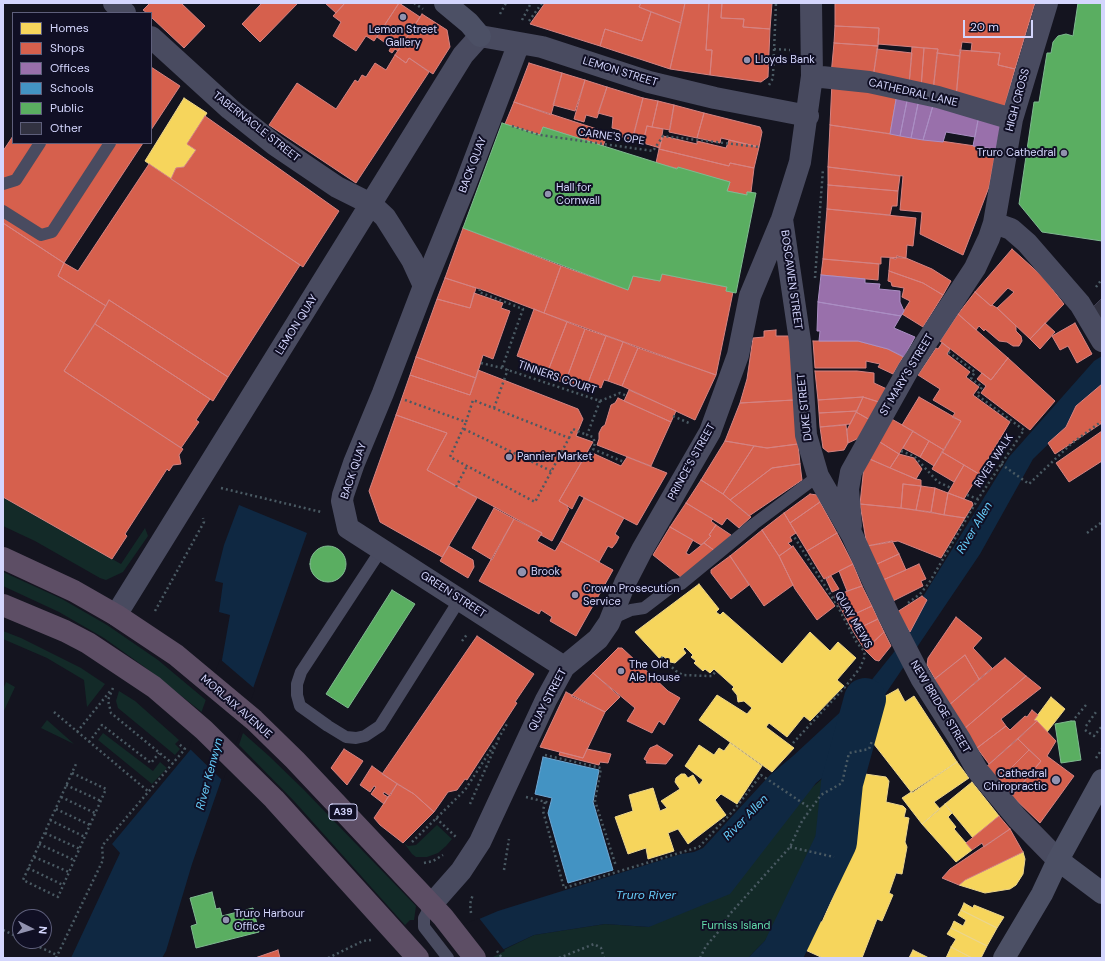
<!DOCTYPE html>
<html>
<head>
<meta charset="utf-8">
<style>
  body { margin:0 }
  #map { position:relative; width:1105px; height:961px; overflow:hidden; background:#14141f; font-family:"DM Sans",sans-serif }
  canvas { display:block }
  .frame { position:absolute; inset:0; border:4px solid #d4d6fd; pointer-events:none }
  .legend { position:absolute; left:12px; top:12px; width:140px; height:132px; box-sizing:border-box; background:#100f24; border:1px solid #5e5f7b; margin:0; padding:5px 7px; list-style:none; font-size:12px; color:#d4d6fd }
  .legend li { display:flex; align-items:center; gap:8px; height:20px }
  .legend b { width:20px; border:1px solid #5e5f7b }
  .north { position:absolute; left:12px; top:909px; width:40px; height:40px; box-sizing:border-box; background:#100f24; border:1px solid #5e5f7b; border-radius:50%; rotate:96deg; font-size:11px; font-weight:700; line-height:16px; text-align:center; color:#d4d6fd }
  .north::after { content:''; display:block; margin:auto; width:14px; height:18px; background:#9192af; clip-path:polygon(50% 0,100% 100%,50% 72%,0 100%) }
  .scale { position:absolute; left:963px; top:20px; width:70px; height:18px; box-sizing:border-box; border:2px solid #d4d6fd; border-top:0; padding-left:5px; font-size:12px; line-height:14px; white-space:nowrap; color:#d4d6fd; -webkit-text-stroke:3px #100f24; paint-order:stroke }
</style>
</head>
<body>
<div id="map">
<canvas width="1105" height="961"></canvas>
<div class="frame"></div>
<ul class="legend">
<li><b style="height:11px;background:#f6d55c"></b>Homes</li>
<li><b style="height:11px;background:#d6604d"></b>Shops</li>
<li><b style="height:11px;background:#9970ab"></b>Offices</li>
<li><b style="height:11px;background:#4393c3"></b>Schools</li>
<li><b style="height:11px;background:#5aae61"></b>Public</li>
<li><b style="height:11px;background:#323241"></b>Other</li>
</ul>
<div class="north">N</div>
<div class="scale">20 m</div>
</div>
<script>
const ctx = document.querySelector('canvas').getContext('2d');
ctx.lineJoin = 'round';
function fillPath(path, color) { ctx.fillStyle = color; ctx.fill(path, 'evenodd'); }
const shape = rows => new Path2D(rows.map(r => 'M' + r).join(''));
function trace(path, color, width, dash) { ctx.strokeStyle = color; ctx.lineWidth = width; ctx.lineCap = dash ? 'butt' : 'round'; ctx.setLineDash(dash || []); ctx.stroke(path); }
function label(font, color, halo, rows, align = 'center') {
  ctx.font = font + ' "DM Sans",sans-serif'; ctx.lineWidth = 4; ctx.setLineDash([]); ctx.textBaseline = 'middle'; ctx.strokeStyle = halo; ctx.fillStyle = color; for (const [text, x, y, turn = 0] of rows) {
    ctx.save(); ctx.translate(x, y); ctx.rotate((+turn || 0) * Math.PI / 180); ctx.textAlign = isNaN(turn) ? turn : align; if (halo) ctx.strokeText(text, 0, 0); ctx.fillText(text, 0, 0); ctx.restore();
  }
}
fillPath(shape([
  [3,497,121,564,145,528,148,536,123,572,106,580,100,578,35,541,3,526],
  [3,572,62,599,107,625,158,660,207,701,203,713,146,668,104,638,59,612,3,586],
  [3,631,21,638,81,668,105,684,87,707,84,680,47,658,3,639],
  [6,682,15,687,3,713,3,690],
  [119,691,135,701,179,740,175,744,180,749,175,755,118,708,116,701],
  [47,720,74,744,41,728],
  [103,733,153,771,160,762,167,768,152,784,98,740],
  [243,733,269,756,304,790,416,906,414,920,410,920,405,925,294,801,239,745],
  [836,767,794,911,748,958,487,958,534,935,605,924,649,927],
  [437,825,452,839,446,846,438,853,427,857,416,857,412,854,404,843,408,846,416,845]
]), '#132a28');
fillPath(shape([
  [1102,356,1102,384,1076,406,1066,427,1033,459,980,554,836,767,854,765,823,868,791,941,776,958,748,958,794,911,835,768,816,783,730,894,649,927,605,924,534,935,500,951,387,958,498,911,681,854,694,852,703,848,770,775,793,756,862,692,894,652,919,603,1009,457,1094,361],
  [239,505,307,533,192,864,166,951,162,958,71,958,120,853,112,844,191,749,222,660,230,615,219,612,223,583,215,581,224,545]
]), '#0f2842');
fillPath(shape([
  [220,659,255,689,223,781,189,748],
  [479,918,505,951,491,958,385,957]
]), '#14141f');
const homes = shape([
  [184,98,207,113,187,144,196,150,184,167,176,168,171,179,145,161,184,98],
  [699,584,719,609,716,612,720,615,723,612,782,664,810,632,830,651,838,642,856,658,837,680,844,686,810,721,804,716,787,737,769,723,766,727,794,748,772,772,699,720,717,695,747,714,752,708,744,701,738,702,737,695,732,689,734,687,714,669,710,673,705,669,703,671,694,663,696,661,691,657,693,655,685,647,683,649,686,653,675,663,670,662,663,656,660,659,635,632,699,584],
  [898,689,905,702,914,696,957,762,912,793,870,739,883,707,880,699,898,689],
  [1051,697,1065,709,1047,732,1034,720,1051,697],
  [730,743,762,766,737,804,721,794,715,800,726,815,688,844,678,829,668,833,674,851,648,859,646,848,628,854,615,817,633,811,629,795,653,788,660,811,667,808,661,801,680,789,675,782,676,778,681,774,685,774,688,778,693,775,699,785,703,780,685,766,699,745,714,755,719,748,724,751,730,743],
  [957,762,969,778,934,802,940,809,922,824,902,798,957,762],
  [865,774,886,777,889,781,886,802,903,806,906,809,904,817,909,818,905,842,907,847,902,874,896,873,889,893,893,895,882,921,877,919,862,958,823,958,803,949,816,920,822,922,843,874,838,865,847,861,860,807,858,807,859,797,865,774],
  [972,782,999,816,973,838,945,804,972,782],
  [945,804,952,813,948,817,956,827,954,829,972,850,956,862,922,824,945,804],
  [1023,852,1025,859,1023,874,1016,885,1010,889,985,893,959,885,965,880,1023,852],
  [964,903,973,908,974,905,1004,917,997,928,961,910,964,903],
  [961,910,997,928,987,946,951,928,954,921,963,926,966,920,958,915,961,910],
  [951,928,987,946,981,958,972,958,951,947,956,939,947,934,951,928],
  [951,947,972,958,946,958,951,947],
  [913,950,929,958,909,958,913,950]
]);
fillPath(homes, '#f6d55c');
trace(homes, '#ecd58c', 1);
const shops = shape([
  [150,3,181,3,205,26,184,48,151,17,151,13,147,13,143,10,150,3],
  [262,3,298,3,260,42,242,24,262,3],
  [325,3,345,3,336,13,325,3],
  [345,3,399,3,374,41,366,36,356,51,333,36,341,22,333,16,345,3],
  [399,3,420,17,398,51,395,49,392,53,389,51,391,47,377,37,399,3],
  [545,3,641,3,639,7,651,12,642,41,605,29,600,46,530,24,545,3],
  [641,3,685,3,681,23,639,7,641,3],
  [685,3,709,3,706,50,712,50,710,75,670,69,685,3],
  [709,3,722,3,721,18,744,19,743,27,770,29,768,77,761,82,710,75,712,50,706,50,709,3],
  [722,3,772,3,770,29,743,27,744,19,721,18,722,3],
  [835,3,1035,3,1015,69,998,65,1000,53,971,51,972,43,962,42,960,56,937,53,938,49,878,44,879,28,835,26,835,3],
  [651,12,681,23,670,69,600,46,605,29,642,41,651,12],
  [422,14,447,30,450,47,433,74,409,58,406,63,395,55,422,14],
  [835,26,879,28,878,46,834,43,835,26],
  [834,43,878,46,873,78,831,75,834,43],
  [912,47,924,48,921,88,909,85,912,47],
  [924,48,938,49,933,91,921,88,924,48],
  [877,49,912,53,909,85,873,78,877,49],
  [960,50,1000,53,998,65,1015,69,1003,112,956,98,960,50],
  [937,53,960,56,956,98,933,91,937,53],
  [395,55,406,63,409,58,429,72,356,183,269,125,297,83,336,109,355,80,358,82,362,75,366,77,375,63,386,70,395,55],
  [529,63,562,73,551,115,514,102,529,63],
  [151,67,180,86,151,130,151,67],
  [562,73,585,80,575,111,553,105,562,73],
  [585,80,607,87,597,118,586,115,584,122,574,119,585,80],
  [832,82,897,94,890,134,830,125,832,82],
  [607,87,643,98,632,140,619,136,620,130,612,128,613,117,598,113,607,87],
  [643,98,658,101,652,127,647,126,643,141,633,138,643,98],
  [658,101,674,105,670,130,652,127,658,101],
  [514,102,606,132,603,137,606,138,603,146,543,127,540,135,505,124,514,102],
  [674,105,704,113,697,138,669,132,674,105],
  [704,113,760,127,762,132,759,147,721,138,720,143,697,138,704,113],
  [205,116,339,211,303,267,171,179,176,168,184,167,196,150,187,144,205,116],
  [830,125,996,149,989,187,963,255,920,234,922,212,900,210,903,176,828,167,830,125],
  [647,126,663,129,660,148,643,143,647,126],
  [13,136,13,143,143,143,64,263,3,223,3,151,13,136],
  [663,136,697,144,697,141,726,148,729,140,759,147,754,168,730,163,729,166,659,149,663,136],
  [659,149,729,166,730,163,754,168,751,192,747,192,747,195,727,191,730,182,656,163,659,149],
  [149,164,300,265,228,377,109,300,106,306,58,276,64,263,78,271,149,164],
  [828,167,900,176,898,191,828,185,828,167],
  [828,185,898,191,897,206,892,206,890,215,827,209,828,185],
  [827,209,916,218,913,246,907,245,906,258,881,257,881,264,823,259,827,209],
  [3,223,64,263,58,276,106,306,64,371,183,449,179,455,181,464,173,465,169,471,167,469,125,534,127,536,112,559,3,497,3,223],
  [463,228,561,266,544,313,486,291,445,278,463,228],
  [1012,249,1042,276,1064,304,1030,339,997,308,1014,292,1008,288,991,306,975,292,1012,249],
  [897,256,906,258,932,269,951,281,943,295,923,283,889,271,890,258,896,259,897,256],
  [823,259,879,264,878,280,821,275,823,259],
  [561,266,628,290,633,276,660,281,662,274,727,287,726,291,733,292,716,375,544,313,561,266],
  [889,271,923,283,943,295,923,327,902,314,910,301,902,297,904,288,892,286,891,282,888,281,889,271],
  [445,278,476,288,470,308,437,299,445,278],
  [975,292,991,306,992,305,997,308,1016,326,1016,331,1021,336,1022,341,1019,346,1013,346,1007,342,999,341,985,329,984,331,979,326,976,330,958,314,975,292],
  [474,293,503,303,501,308,510,311,493,359,483,355,476,378,416,357,437,299,470,308,474,293],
  [109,300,228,377,213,401,95,324,109,300],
  [534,309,567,322,546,376,527,368,530,361,517,356,534,309],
  [958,314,1008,358,991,380,940,341,958,314],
  [567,322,585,329,565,383,546,376,567,322],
  [1045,323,1055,332,1040,349,1030,339,1045,323],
  [1075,323,1092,354,1077,363,1068,346,1060,350,1052,336,1075,323],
  [95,324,210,399,196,420,199,422,181,448,64,371,95,324],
  [585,329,606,336,585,391,565,383,585,329],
  [776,330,776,336,791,336,794,400,740,403,747,379,753,338,764,337,764,331,776,330],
  [606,336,623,342,608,381,604,380,601,388,588,383,606,336],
  [813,341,858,341,888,349,903,357,893,374,878,367,880,364,866,361,866,368,815,368,813,341],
  [623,342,638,348,622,386,608,381,623,342],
  [942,343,950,349,947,354,970,372,966,377,979,387,973,395,1010,422,979,474,942,452,961,421,952,417,955,413,933,400,940,389,918,375,936,348,938,349,942,343],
  [638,348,716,375,695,420,622,386,638,348],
  [416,357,476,378,470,395,410,375,416,357],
  [1008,358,1055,401,1030,430,981,393,986,386,977,379,982,373,991,380,1008,358],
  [478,370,578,409,583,419,576,436,593,442,559,501,568,506,567,508,569,509,552,541,541,535,542,533,427,470,447,433,396,415,410,375,470,395,478,370],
  [815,371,857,371,874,373,874,383,889,390,882,403,863,397,818,400,815,371],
  [1102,384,1102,423,1055,454,1048,443,1066,427,1076,406,1102,384],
  [629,390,676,411,671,422,624,401,629,390],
  [863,397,857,411,819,413,818,400,863,397],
  [863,397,882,403,872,421,856,412,863,397],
  [919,397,961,421,944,450,902,425,919,397],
  [618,398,671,422,651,466,597,445,599,439,599,433,602,427,605,425,611,405,615,403,618,398],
  [794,400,798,444,767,448,725,441,740,403,794,400],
  [857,411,850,424,820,427,819,413,857,411],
  [856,412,872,421,859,438,848,443,847,430,856,412],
  [396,415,447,433,427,470,477,498,442,557,380,522,369,491,396,415],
  [888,417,913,431,899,454,875,439,888,417],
  [846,425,848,443,844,450,828,452,823,448,820,427,846,425],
  [913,431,929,441,920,457,903,448,913,431],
  [1102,431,1102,461,1069,482,1056,463,1102,431],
  [875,439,899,454,890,468,865,457,875,439],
  [725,441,754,446,723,494,701,480,725,441],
  [929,441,944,450,934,466,920,457,929,441],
  [798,444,800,464,772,468,730,500,723,494,754,446,767,448,798,444],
  [588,451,621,466,627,457,667,473,637,525,579,495,572,509,559,501,588,451],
  [942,452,964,465,954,482,932,469,942,452],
  [899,454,914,458,922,469,916,479,890,468,899,454],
  [865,457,916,479,921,480,921,486,903,484,901,508,860,504,865,457],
  [800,464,802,480,749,516,730,500,772,468,800,464],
  [964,465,979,474,964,499,948,493,964,465],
  [701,480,723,494,751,517,739,528,727,518,722,525,686,503,701,480],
  [903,484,921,486,916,510,901,508,903,484],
  [921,486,935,488,931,512,916,510,921,486],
  [935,488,948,493,944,515,931,512,935,488],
  [948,493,972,502,973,505,965,518,944,515,948,493],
  [810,494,817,495,820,502,790,523,784,513,810,494],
  [584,498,624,518,615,534,619,537,616,543,612,548,608,546,599,562,561,541,584,498],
  [820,502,837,533,807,551,790,523,820,502],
  [686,503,713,519,711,521,716,525,709,535,711,536,701,545,670,527,686,503],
  [860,504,901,508,965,518,941,558,898,541,867,546,860,504],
  [494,508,514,519,492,560,472,548,494,508],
  [784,513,796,533,790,537,792,541,788,543,792,547,779,556,762,530,784,513],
  [514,519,542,533,537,541,555,551,561,541,613,570,576,636,550,621,552,617,541,610,539,614,479,581,514,519],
  [716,525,731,535,715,551,704,543,711,536,709,535,716,525],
  [670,527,693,540,686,553,689,555,704,543,715,551,682,578,653,555,670,527],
  [762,530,779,556,793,585,764,606,730,556,762,530],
  [837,533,853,564,824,579,807,551,837,533],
  [892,541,899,554,875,565,867,546,892,541],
  [449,546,473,560,474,567,468,578,440,561,449,546],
  [793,546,835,606,817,620,795,589,779,556,793,546],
  [899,554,906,570,883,580,875,565,899,554],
  [730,556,749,585,731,599,711,573,711,570,730,556],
  [853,564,862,586,847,591,839,571,853,564],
  [919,564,926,579,921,581,923,586,893,601,883,580,919,564],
  [831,576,839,589,832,592,826,579,831,576],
  [862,586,872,606,846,618,834,596,862,586],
  [922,596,927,600,910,632,897,612,922,596],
  [872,606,878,619,853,631,846,618,872,606],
  [956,617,982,638,973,648,992,668,979,679,965,655,935,679,927,665,928,658,956,617],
  [878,619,884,632,865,650,853,631,878,619],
  [884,632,891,646,879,661,875,660,865,650,884,632],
  [477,636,534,674,515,702,517,703,467,780,465,779,457,790,448,792,434,812,414,794,382,774,477,636],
  [618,648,622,648,668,691,680,698,664,725,659,721,652,733,627,721,635,708,593,673,618,648],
  [965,655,979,679,948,706,933,680,965,655],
  [1005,658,1026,676,964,729,948,706,1005,658],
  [593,673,620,697,605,712,571,696,593,673],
  [1026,676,1041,688,1001,719,1006,726,977,748,964,729,1026,676],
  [566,692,605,712,583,758,540,747,566,692],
  [1032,710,1038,715,1034,720,1037,721,989,764,977,748,1006,726,1010,730,1025,716,1027,717,1032,710],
  [1037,721,1056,741,1047,756,1074,776,1040,823,1012,796,1041,761,1018,739,1037,721],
  [1018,739,1029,750,998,781,986,767,1018,739],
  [657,745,673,755,666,764,646,763,647,761,644,759,650,748,657,745],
  [344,749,363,761,347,785,331,768,344,749],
  [587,749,611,754,608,763,600,762,599,765,559,755,560,752,583,758,587,749],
  [1029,750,1041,761,1012,796,998,781,1029,750],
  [372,766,397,784,390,796,384,792,383,794,388,797,384,804,371,794,376,787,374,786,370,792,360,785,372,766],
  [397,784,414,794,434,812,403,843,380,825,374,818,397,784],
  [999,816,1010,829,984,847,982,843,972,850,966,843,999,816],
  [1010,829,1023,852,965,880,959,885,942,878,950,869,1010,829],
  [278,950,280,958,255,958,278,950]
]);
fillPath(shops, '#d6604d');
trace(shops, '#d58382', 1);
const offices = shape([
  [897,94,908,96,900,136,890,134,897,94],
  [908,96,919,99,911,138,900,136,908,96],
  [919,99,934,102,923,140,911,138,919,99],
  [934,102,979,115,975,137,946,132,943,142,923,140,934,102],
  [979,115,1001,126,996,149,973,146,979,115],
  [821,275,865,279,865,283,880,284,879,289,900,291,900,302,904,311,901,316,818,302,821,275],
  [818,302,901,316,894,328,915,337,904,357,888,349,858,341,819,341,820,331,817,331,818,302]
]);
fillPath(offices, '#9970ab');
trace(offices, '#ab8fc4', 1);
const schools = shape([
  [543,757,599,770,593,802,613,870,568,883,548,813,552,798,535,794,543,757]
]);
fillPath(schools, '#4393c3');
trace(schools, '#6ea7d4', 1);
const public = shape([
  [1078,3,1102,3,1102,241,1042,232,1019,204,1034,102,1039,102,1047,53,1051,53,1053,42,1058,36,1066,34,1073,36,1078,3],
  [502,123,540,135,543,127,677,169,678,167,730,182,727,191,747,195,747,192,756,193,736,293,726,291,727,287,662,274,660,281,633,276,628,290,463,228,502,123],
  '310 564a18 18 0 1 1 36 0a18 18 0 1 1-36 0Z',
  [392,590,415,604,348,708,326,694,392,590],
  [1071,721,1075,721,1081,760,1061,763,1055,724,1071,721],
  [212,892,216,909,220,908,222,916,253,908,259,932,196,948,191,926,197,924,190,898,212,892]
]);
fillPath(public, '#5aae61');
trace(public, '#7fba90', 1);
trace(shape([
  [780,958,836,842,842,783,865,699]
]), '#0f2842', 42);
const building = shape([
  [1102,298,1102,324,1091,309,1102,298]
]);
fillPath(building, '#323241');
trace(building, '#403f52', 1);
trace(shape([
  [414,3,423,9],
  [500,14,506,3],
  [522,20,531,3],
  [529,21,542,3],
  [774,49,790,50],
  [769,85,772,80,773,75,776,3],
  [512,126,540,135,653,151,663,136,759,147],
  [815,278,823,169],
  [1096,287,1102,279],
  [480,289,479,292,523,309,502,368],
  [481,363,502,368,600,401,620,393,627,396],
  [405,400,466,422,473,400,569,438,535,502,450,457,466,422],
  [600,401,587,435,593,437,595,443,593,449,624,462],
  [494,408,508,369],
  [673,416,689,423],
  [464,429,551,471],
  [569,438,573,429,587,435],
  [901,451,914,456,938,482,951,488],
  [1001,464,1029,484,1071,444,1102,421],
  [456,487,467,466],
  [221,488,321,512],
  [967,495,978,499],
  [1087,533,1102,522],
  [908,603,920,594,929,583,978,499,1024,430,977,395,982,387,971,378,975,372,947,351],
  [155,611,204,522,203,518],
  [462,641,468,633],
  [661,657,676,671,683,675,708,676,712,676,716,671],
  [113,688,108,700,111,713,173,764],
  [54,712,149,792],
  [1075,718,1086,705],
  [1086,726,1096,712],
  [1085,730,1094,736,1102,726],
  [77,732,111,690],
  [498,739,507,724],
  [89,742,102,725,151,763,159,753],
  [793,743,845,687,860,668,865,656,864,651,857,643,837,605,793,535],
  [545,755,601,768,595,801,616,866],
  [1096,758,1102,749],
  [72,773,106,789,58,897,23,880,76,764],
  [66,785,101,801],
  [61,797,95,813],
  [526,797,550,803],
  [545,802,543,811,564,888,699,847,734,810,761,775,810,808],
  [470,804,499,738],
  [56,809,90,825],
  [436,818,456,837],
  [50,820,85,837],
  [45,833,80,849],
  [412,842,465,790,494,745],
  [39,844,74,860],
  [790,847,834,857],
  [34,857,69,872],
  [424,863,433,861,443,855],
  [28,868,63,885],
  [504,870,509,839],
  [471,913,470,904,473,894],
  [31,917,35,909],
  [3,930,20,938],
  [26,941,57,955],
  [497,951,502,958],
  [56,958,103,860,102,846,185,749,179,744],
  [328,958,363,941,371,940],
  [559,958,594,944,601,948,604,958],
  [700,958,706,946,719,931,729,915,790,847,802,821,821,795,842,783,849,753,869,749,872,741]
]), '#4a5a63', 2.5, [2, 3]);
trace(shape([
  [3,184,16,180,40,143],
  [3,211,41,235,52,232,110,143],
  [381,550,301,672,297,684,297,695,300,706,328,726,346,737,356,738,365,736,380,726,460,599],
  [611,619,631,610,644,608,674,585,681,584,754,524,818,476],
  [431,905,424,918,424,927,448,958]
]), '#494b60', 12);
trace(shape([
  [114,3,125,13],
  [151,37,230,109,275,145,337,187,371,204,385,217,392,228,412,260,424,286,383,393,354,463,343,495,342,501,348,528,564,667],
  [812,76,869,82,938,97,1012,119],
  [782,219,800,341,806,435,818,476,852,535,889,616,921,678,961,741,977,770,1017,818,1058,860],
  [994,223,1011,229,1027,243,1080,304,1102,341],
  [424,286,464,188,519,43],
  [851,526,848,489,851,472,908,370,975,268,989,238,994,223,1012,119,1047,3],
  [116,615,463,55,480,36,542,47,649,82,715,98,808,116],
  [431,905,461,871,480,842,546,700,564,667,598,639,609,623,625,583,642,550,710,432,738,355,750,296,782,219,800,162,812,76,811,3]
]), '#494b60', 22);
trace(shape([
  [445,3,469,23,480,36],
  [1058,860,1102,893],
  [1004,958,1042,894,1058,860,1102,780]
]), '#4c5065', 22);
trace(shape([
  [3,558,74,591,116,615,176,655,254,720,295,760,443,917,475,958],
  [3,605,65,631,88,643,154,687,204,730,274,799,418,958]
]), '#5d4e65', 22);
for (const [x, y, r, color] of [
  [403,17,4,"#9192af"],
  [747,60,4,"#9192af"],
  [1064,153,4,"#9192af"],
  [548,194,4,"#9192af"],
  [509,457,4,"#9192af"],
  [522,572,5,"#9192af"],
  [575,595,4,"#9192af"],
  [621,671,4,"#9192af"],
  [1056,780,5,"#9192af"],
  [226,920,4,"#9192af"]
]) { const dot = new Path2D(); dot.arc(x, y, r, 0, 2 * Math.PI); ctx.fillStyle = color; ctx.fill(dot); trace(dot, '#100f24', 1.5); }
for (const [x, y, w] of [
  [343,812,28]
]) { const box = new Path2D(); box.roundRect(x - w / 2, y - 8, w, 16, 3); ctx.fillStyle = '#100f24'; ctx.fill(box); trace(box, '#d4d6fd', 1); }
label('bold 10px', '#d4d6fd', null, [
  ["A39",343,812]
]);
label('11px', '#d4d6fd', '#100f24', [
  ["Lemon Street",403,30,"center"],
  ["Gallery",403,43,"center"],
  ["Lloyds Bank",755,60],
  ["Truro Cathedral",1056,153,"right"],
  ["Hall for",556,188],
  ["Cornwall",556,201],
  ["Pannier Market",517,457],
  ["Brook",531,572],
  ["Crown Prosecution",583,589],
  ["Service",583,602],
  ["The Old",629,665],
  ["Ale House",629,678],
  ["Cathedral",1047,774,"right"],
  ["Chiropractic",1047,787,"right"],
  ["Truro Harbour",234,914],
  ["Office",234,927]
], 'left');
label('11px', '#d4d6fd', '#100f24', [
  ["LEMON STREET",620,72,17],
  ["CATHEDRAL LANE",913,93,13],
  ["HIGH CROSS",1018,100,-75],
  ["TABERNACLE STREET",256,127,38],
  ["CARNE'S OPE",611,137,8],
  ["BACK QUAY",473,165,-69],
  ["BOSCAWEN STREET",791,280,82],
  ["LEMON QUAY",297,325,-58],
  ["ST MARY'S STREET",907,375,-59],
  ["TINNERS COURT",557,378,19],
  ["DUKE STREET",805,407,-96],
  ["RIVER WALK",994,461,-57],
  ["PRINCE'S STREET",692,462,-61],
  ["BACK QUAY",354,471,-71],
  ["GREEN STREET",453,595,33],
  ["QUAY MEWS",853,620,60],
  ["QUAY STREET",548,700,-62],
  ["MORLAIX AVENUE",236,707,41],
  ["NEW BRIDGE STREET",940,707,59]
]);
label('11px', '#62dbaa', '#100f24', [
  ["Furniss Island",736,926]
]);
label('italic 12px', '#66ccf9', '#100f24', [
  ["River Allen",975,528,-59],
  ["River Kenwyn",210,774,-75],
  ["River Allen",746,818,-46],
  ["Truro River",646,896]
]);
</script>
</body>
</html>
